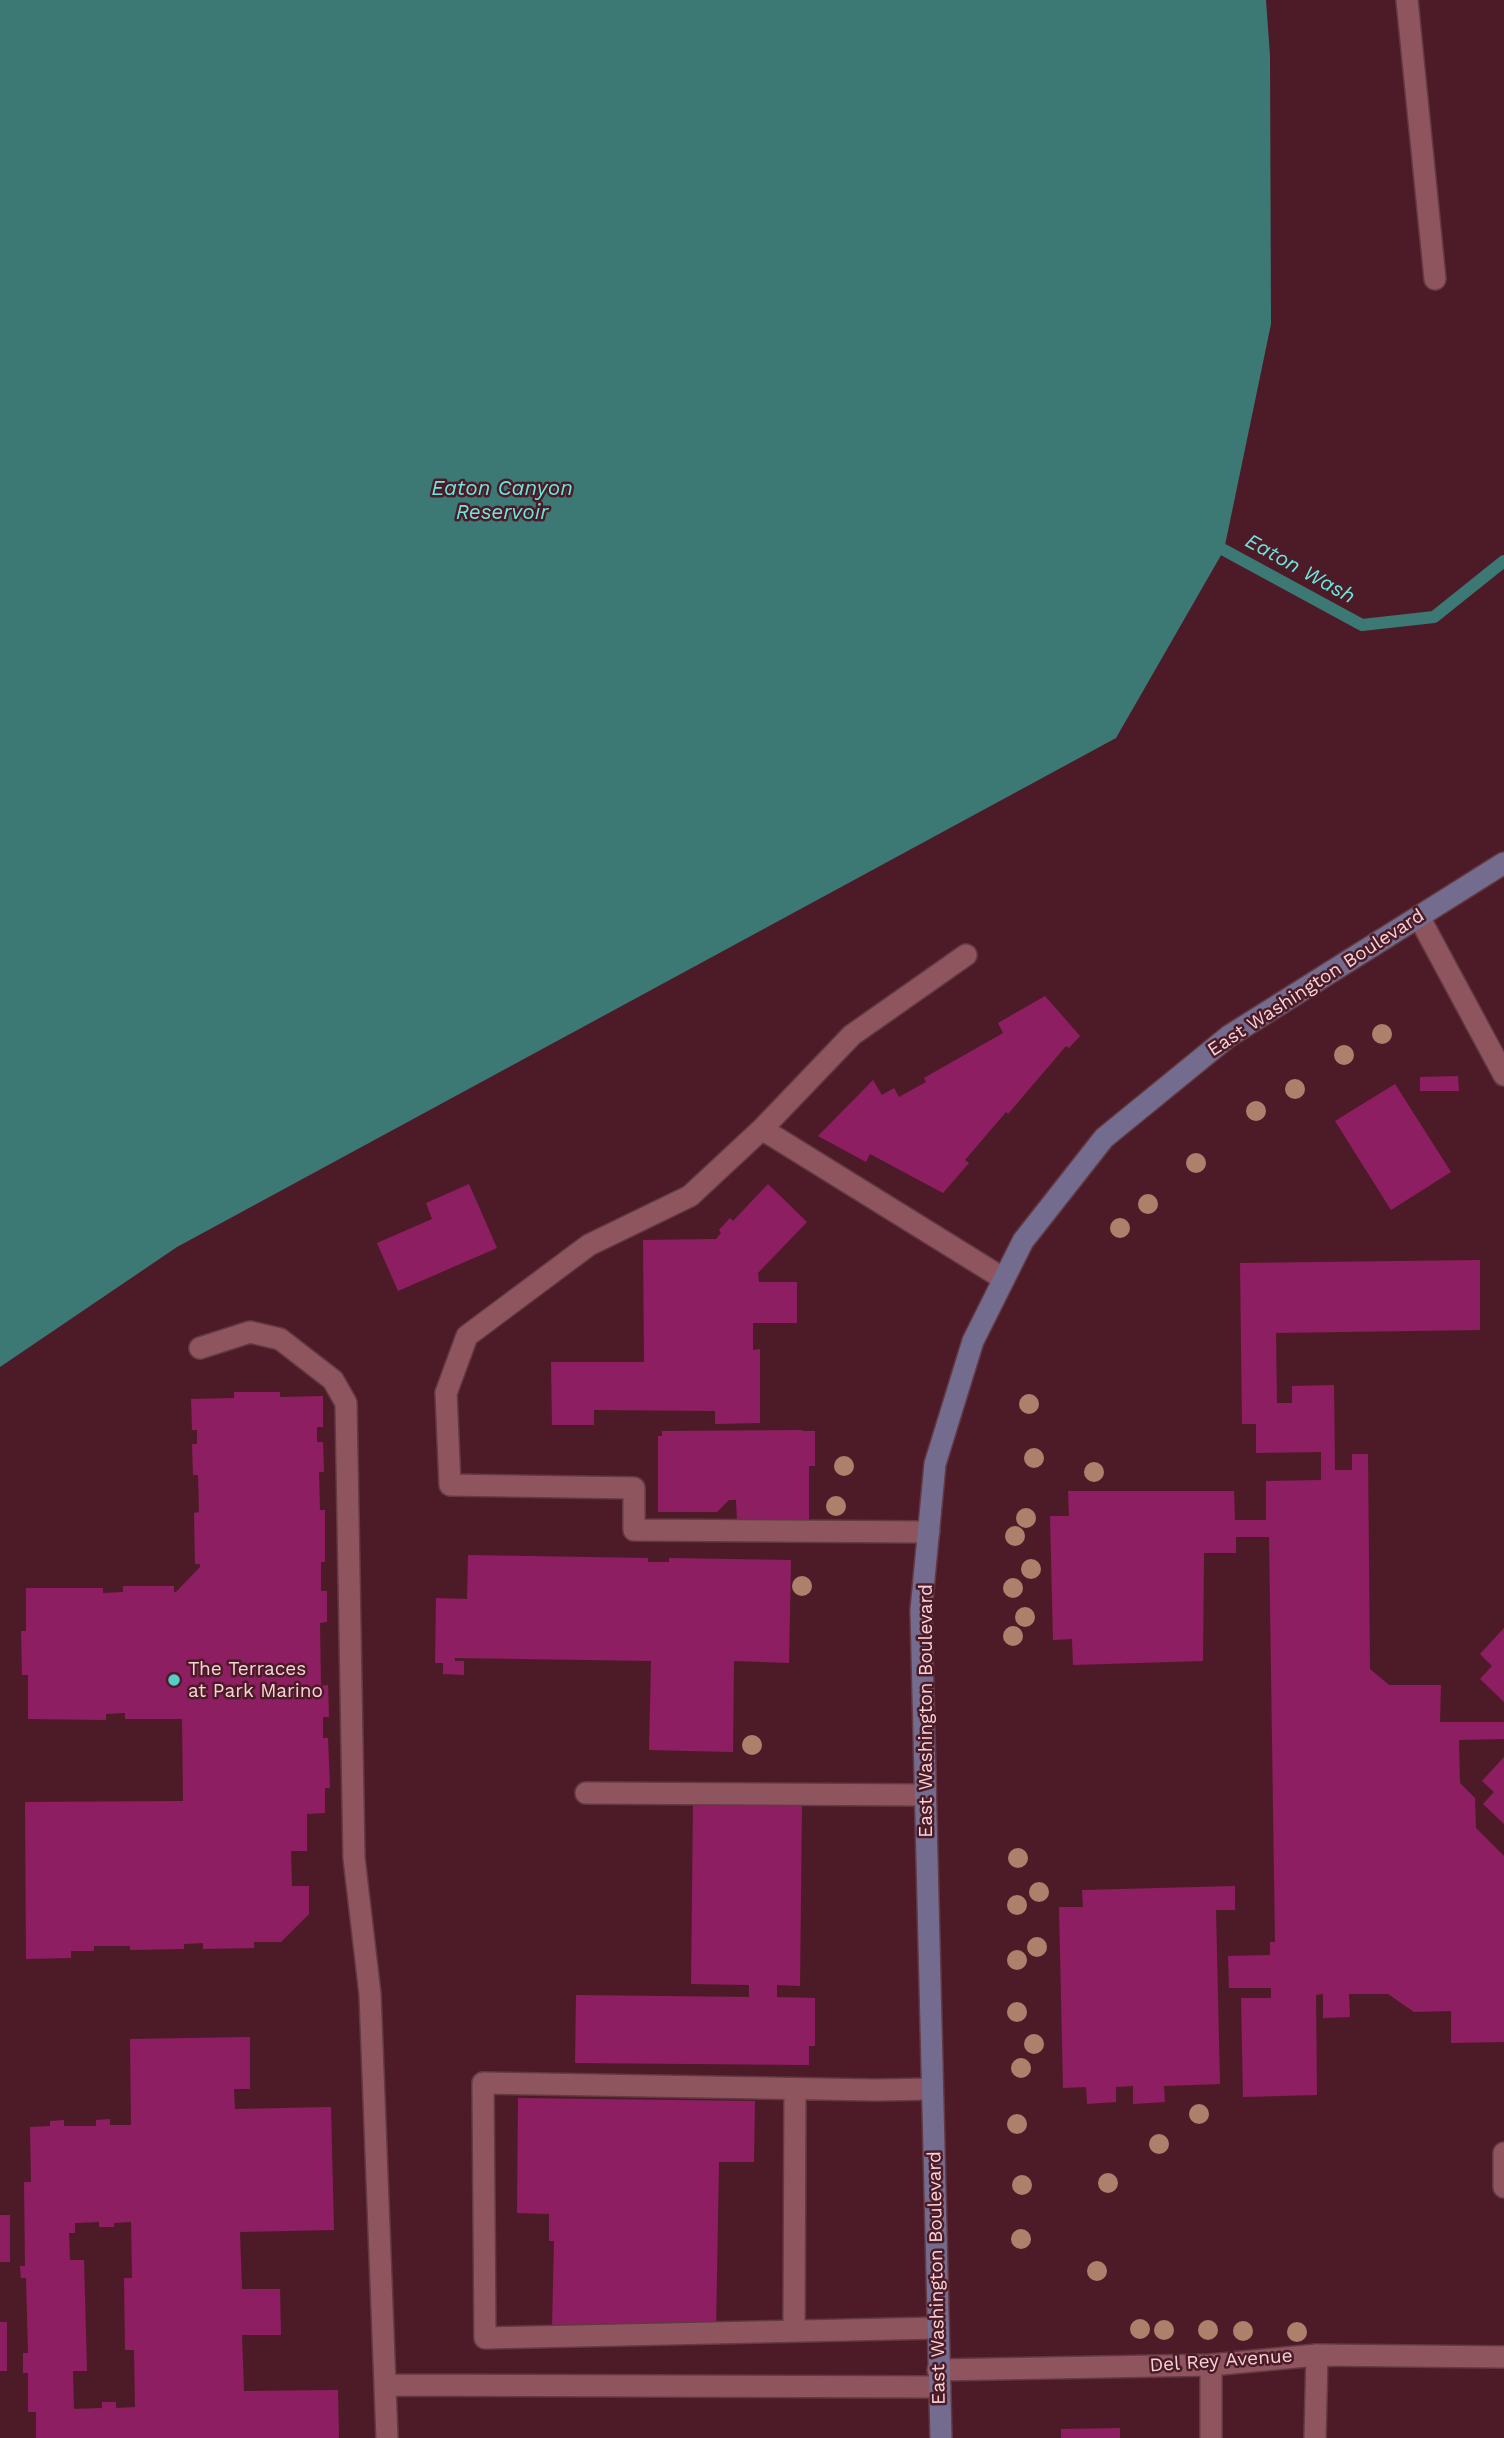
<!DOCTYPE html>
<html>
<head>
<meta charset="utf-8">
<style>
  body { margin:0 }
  canvas { display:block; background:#4d1b27 }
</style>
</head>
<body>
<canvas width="1504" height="2438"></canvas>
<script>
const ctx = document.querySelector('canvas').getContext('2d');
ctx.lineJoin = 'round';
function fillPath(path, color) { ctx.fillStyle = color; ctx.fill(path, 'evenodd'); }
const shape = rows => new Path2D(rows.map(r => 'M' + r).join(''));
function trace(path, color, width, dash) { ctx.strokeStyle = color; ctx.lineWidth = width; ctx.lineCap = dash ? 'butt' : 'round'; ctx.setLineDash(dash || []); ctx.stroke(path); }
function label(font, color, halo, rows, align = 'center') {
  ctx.font = font + ' "Work Sans",sans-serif'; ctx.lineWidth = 5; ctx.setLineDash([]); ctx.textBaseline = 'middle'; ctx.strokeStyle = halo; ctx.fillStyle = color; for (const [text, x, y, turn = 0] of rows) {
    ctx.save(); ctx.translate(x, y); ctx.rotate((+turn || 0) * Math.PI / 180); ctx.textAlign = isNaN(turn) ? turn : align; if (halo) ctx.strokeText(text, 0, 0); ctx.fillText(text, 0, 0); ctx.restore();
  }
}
fillPath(shape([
  [0,0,1266,0,1270,56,1271,324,1224,550,1116,738,177,1247,0,1367]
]), '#3c7974');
trace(shape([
  [1224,550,1362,625,1434,617,1504,561]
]), '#3c7974', 12);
fillPath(shape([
  [1045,996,1080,1036,1069,1048,1066,1046,1008,1114,1006,1112,965,1160,969,1163,943,1193,870,1154,866,1162,818,1136,873,1080,882,1095,894,1088,899,1097,926,1082,924,1078,1003,1033,998,1023],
  [1458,1076,1459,1091,1420,1091,1420,1077],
  [1395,1084,1451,1172,1391,1210,1335,1121],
  [469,1184,497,1248,398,1291,377,1243,432,1219,426,1203],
  [768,1184,807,1222,758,1273,759,1282,797,1282,797,1323,753,1323,753,1350,760,1349,760,1423,715,1424,715,1411,594,1410,594,1425,552,1425,551,1362,644,1362,643,1240,716,1239,721,1233,719,1230,730,1218,733,1221],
  [1480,1260,1480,1330,1276,1333,1277,1403,1292,1403,1292,1386,1334,1385,1335,1470,1352,1470,1352,1454,1368,1454,1370,1669,1389,1685,1441,1685,1440,1722,1504,1722,1504,1739,1459,1740,1460,1783,1475,1798,1476,1828,1504,1856,1504,2042,1451,2043,1451,2011,1414,2012,1388,1994,1349,1994,1350,2017,1323,2018,1323,1994,1316,1995,1317,2095,1243,2097,1241,1998,1271,1998,1271,1988,1229,1988,1228,1956,1270,1955,1270,1942,1275,1942,1269,1537,1236,1537,1236,1553,1204,1553,1203,1661,1073,1665,1072,1639,1053,1640,1050,1516,1069,1516,1068,1491,1234,1491,1235,1520,1266,1520,1266,1481,1321,1480,1321,1452,1256,1453,1256,1424,1242,1424,1240,1263],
  [234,1392,280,1392,280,1397,323,1396,323,1427,317,1427,317,1442,323,1442,324,1472,319,1472,320,1510,325,1510,325,1562,321,1562,321,1591,327,1591,327,1622,320,1623,321,1686,328,1685,329,1717,323,1717,323,1738,328,1738,330,1788,325,1788,325,1813,307,1814,307,1851,291,1851,292,1886,309,1886,309,1914,281,1942,254,1942,254,1948,203,1949,203,1943,184,1944,184,1949,130,1950,130,1946,94,1946,94,1951,71,1951,71,1958,26,1959,25,1802,183,1801,182,1719,125,1719,125,1713,106,1714,106,1720,28,1719,28,1675,22,1675,21,1631,26,1631,26,1588,103,1588,103,1593,123,1592,123,1586,174,1586,174,1592,176,1592,200,1567,200,1564,195,1564,194,1513,199,1512,198,1475,193,1475,192,1444,197,1444,197,1430,192,1430,191,1399,234,1398],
  [802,1430,802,1431,815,1431,815,1466,809,1466,809,1520,737,1521,736,1500,729,1500,717,1512,658,1512,658,1436,662,1436,662,1431],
  [468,1555,648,1558,648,1562,669,1562,669,1558,791,1560,789,1663,734,1661,733,1752,649,1750,651,1661,455,1658,455,1661,464,1661,464,1675,443,1674,443,1663,435,1663,436,1598,467,1599],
  [1504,1628,1504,1702,1480,1679,1492,1666,1480,1654],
  [1504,1757,1504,1824,1483,1804,1494,1792,1482,1781],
  [693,1802,802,1804,800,1986,777,1985,777,1997,815,1998,815,2046,809,2046,809,2065,575,2063,576,1995,749,1997,749,1985,691,1984],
  [1235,1886,1235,1910,1216,1910,1220,2084,1164,2086,1165,2102,1133,2104,1133,2086,1116,2087,1116,2102,1087,2104,1086,2087,1063,2088,1059,1907,1083,1907,1082,1890],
  [250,2037,250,2089,234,2089,235,2109,331,2107,334,2230,240,2232,242,2289,280,2289,281,2335,242,2335,244,2391,338,2390,339,2438,36,2438,36,2412,28,2412,28,2373,23,2373,23,2353,28,2353,26,2278,21,2278,20,2266,25,2266,24,2182,31,2182,30,2127,50,2126,50,2121,64,2120,64,2126,96,2126,96,2120,110,2119,110,2125,131,2125,130,2039],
  [99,2222,99,2227,114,2227,114,2223,131,2222,132,2278,124,2278,125,2350,134,2350,135,2407,116,2408,116,2402,102,2402,102,2408,74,2409,73,2371,87,2371,84,2260,70,2260,69,2233,75,2233,75,2223],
  [518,2098,755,2101,754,2162,719,2162,716,2331,552,2328,554,2241,549,2241,549,2214,517,2213],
  [0,2215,10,2215,10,2262,0,2262],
  [0,2322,7,2322,7,2371,0,2371],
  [1120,2428,1120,2438,1061,2438,1061,2429]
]), '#8d1e61');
const lane = shape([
  [1407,0,1435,279],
  [1419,917,1504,1075],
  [762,1129,1004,1279],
  [200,1348,250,1332,280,1339,333,1380,346,1403,354,1858,370,1994,387,2438],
  [929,1532,634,1530,634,1488,450,1485,446,1393,467,1336,589,1245,690,1196,762,1129,852,1035,966,955],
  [586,1793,925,1795],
  [932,2089,876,2090,483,2083,485,2338,938,2328],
  [1504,2153,1504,2187],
  [794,2331,795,2089],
  [385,2385,940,2387],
  [1211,2438,1211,2365],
  [1315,2438,1317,2355]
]);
const street = shape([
  [938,2370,1211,2365,1317,2355,1504,2357]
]);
const secondary = shape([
  [941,2438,921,1610,935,1464,973,1341,1023,1241,1104,1138,1229,1036,1504,863]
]);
trace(lane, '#633943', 24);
trace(street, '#633943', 24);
trace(secondary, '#633943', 24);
trace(lane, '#8e555f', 21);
trace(street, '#8e555f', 21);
trace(secondary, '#746c8e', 21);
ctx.fillStyle = '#ad806c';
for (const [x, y] of [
  [1382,1034],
  [1344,1055],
  [1295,1089],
  [1256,1111],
  [1196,1163],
  [1148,1204],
  [1120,1228],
  [1029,1404],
  [1034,1458],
  [844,1466],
  [1094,1472],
  [836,1506],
  [1026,1518],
  [1015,1536],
  [1031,1569],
  [802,1586],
  [1013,1588],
  [1025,1617],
  [1013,1636],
  [752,1745],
  [1018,1858],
  [1039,1892],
  [1017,1905],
  [1037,1947],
  [1017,1960],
  [1017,2012],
  [1034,2044],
  [1021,2068],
  [1199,2114],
  [1017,2124],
  [1159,2144],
  [1108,2183],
  [1022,2185],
  [1021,2239],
  [1097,2271],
  [1140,2329],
  [1164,2330],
  [1208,2330],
  [1243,2331],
  [1297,2332]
]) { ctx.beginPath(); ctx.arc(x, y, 10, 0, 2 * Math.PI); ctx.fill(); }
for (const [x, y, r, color] of [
  [174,1680,7,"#55cec5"]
]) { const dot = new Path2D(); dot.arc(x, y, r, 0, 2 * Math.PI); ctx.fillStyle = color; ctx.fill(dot); trace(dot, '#4d1b27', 2.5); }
label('19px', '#f5d4d8', '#4d1b27', [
  ["East Washington Boulevard",1316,983,-33],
  ["East Washington Boulevard",926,1711,-90],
  ["East Washington Boulevard",937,2278,-91],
  ["Del Rey Avenue",1221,2361,-4]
]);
label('19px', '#f5d4d8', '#4d1b27', [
  ["The Terraces",188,1669],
  ["at Park Marino",188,1691]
], 'left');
label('italic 21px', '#69e8df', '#4d1b27', [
  ["Eaton Canyon",502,489],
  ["Reservoir",502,513],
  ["Eaton Wash",1300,569,29]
]);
</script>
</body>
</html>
